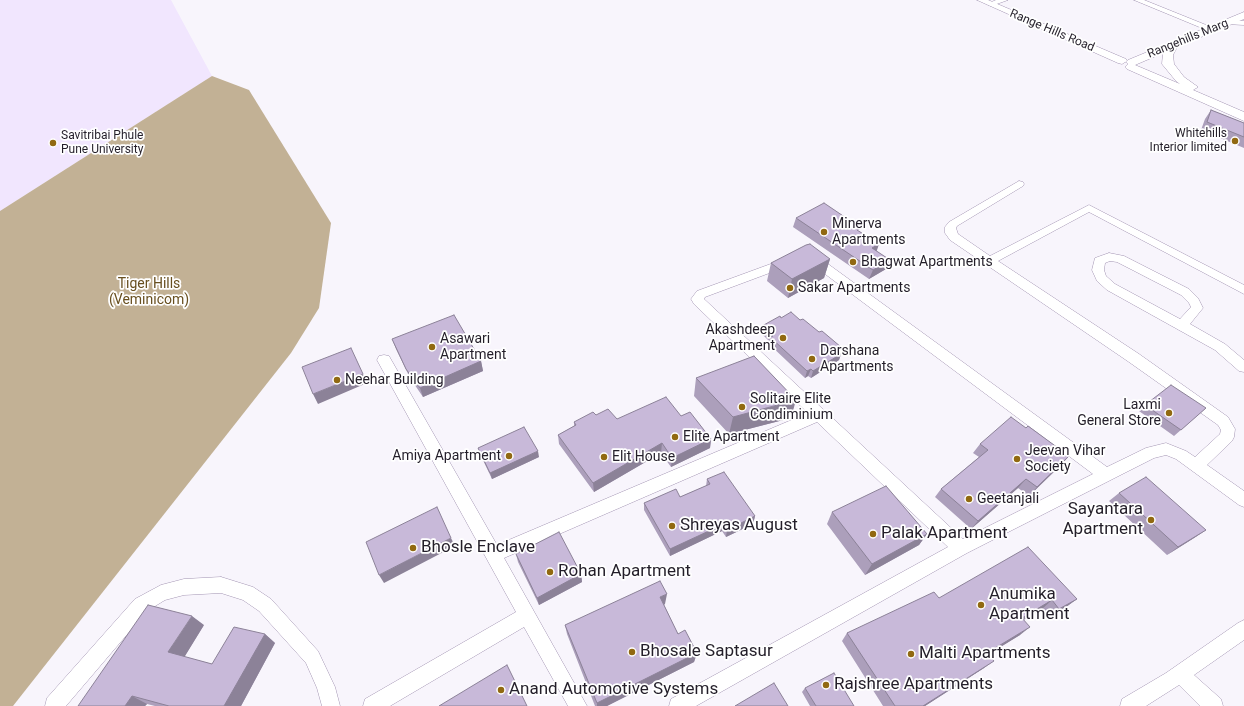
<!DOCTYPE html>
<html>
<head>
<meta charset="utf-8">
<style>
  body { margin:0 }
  canvas { display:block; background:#f8f5fc }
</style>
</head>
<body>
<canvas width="1244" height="706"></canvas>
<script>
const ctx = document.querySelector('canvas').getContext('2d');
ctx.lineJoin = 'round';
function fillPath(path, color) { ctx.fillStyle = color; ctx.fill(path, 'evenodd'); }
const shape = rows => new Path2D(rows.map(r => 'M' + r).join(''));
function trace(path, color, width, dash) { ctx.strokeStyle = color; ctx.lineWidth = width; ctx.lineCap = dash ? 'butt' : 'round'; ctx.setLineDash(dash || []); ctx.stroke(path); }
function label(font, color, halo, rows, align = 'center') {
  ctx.font = font + ' Roboto,sans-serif'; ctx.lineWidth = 3.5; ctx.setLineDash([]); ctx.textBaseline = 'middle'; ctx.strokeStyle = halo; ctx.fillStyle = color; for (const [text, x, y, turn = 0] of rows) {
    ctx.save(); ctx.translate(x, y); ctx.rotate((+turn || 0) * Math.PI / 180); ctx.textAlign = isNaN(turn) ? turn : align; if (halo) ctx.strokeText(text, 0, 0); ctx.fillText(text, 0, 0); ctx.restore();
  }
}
fillPath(shape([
  [0,0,171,0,212,76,0,211]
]), '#f1e6fe');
fillPath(shape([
  [212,76,249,90,331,223,319,308,291,353,13,706,0,706,0,211]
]), '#c2b195');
const minor = shape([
  [996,0,1008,0,991,6,987,4,996,0],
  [1134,0,1144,0,1216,29,1212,31,1209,31,1134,0],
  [1226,20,1244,21,1244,25,1226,24,1226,20],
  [1019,181,1023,182,1024,184,1023,186,957,226,956,228,958,234,990,256,1089,205,1244,285,1244,294,1089,212,998,261,1139,354,1228,417,1235,429,1234,437,1232,441,1207,465,1244,491,1244,507,1239,505,1176,459,1166,455,1154,458,967,553,696,706,669,706,671,699,948,547,817,422,504,558,587,706,568,706,524,627,390,706,363,706,365,699,516,612,377,360,379,356,384,355,389,356,497,545,808,413,694,304,691,299,697,291,787,258,791,259,793,262,791,265,705,297,704,299,963,539,1093,474,809,262,807,259,809,256,817,256,1107,467,1146,448,1166,443,1186,451,1195,457,1220,434,1221,430,1218,425,1129,362,950,240,945,233,945,227,949,222,1019,181],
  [1109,253,1124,256,1189,289,1198,298,1203,308,1190,324,1225,344,1244,360,1244,372,1239,371,1215,350,1107,290,1097,281,1092,270,1095,258,1109,253],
  [1110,261,1117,262,1181,295,1189,303,1191,307,1180,319,1115,284,1106,276,1104,270,1105,263,1110,261],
  [221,577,253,587,271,599,318,651,335,687,340,706,322,706,317,688,306,663,259,611,243,600,221,593,184,595,165,600,147,611,66,706,45,706,47,698,135,599,161,585,184,579,221,577],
  [1244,620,1244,640,1194,675,1221,699,1223,706,1200,706,1179,685,1146,706,1120,706,1122,699,1166,673,1238,623,1244,620]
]);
const tertiary = shape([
  [977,0,988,0,1126,59,1127,61,1122,64,1118,63,977,0]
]);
const secondary = shape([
  [1244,12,1244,19,1177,47,1173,55,1174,64,1184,77,1198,87,1193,90,1244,112,1244,121,1127,69,1125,67,1128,64,1126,62,1128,60,1244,12],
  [1163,53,1162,64,1176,81,1180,84,1135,65,1163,53]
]);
trace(minor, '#a395b3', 1);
trace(tertiary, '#a395b3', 1);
trace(secondary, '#a395b3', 1);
fillPath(minor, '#fff');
fillPath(tertiary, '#fff');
fillPath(secondary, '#fff');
fillPath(shape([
  [1211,110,1244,123,1244,148,1201,130,1205,119],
  [796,218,859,231,879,244,876,251,890,260,886,269,869,279,793,227],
  [830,259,824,278,788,298,767,281,771,263],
  [781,318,800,320,841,347,839,352,841,354,839,360,811,378,808,376,805,378,769,344,769,341,761,333,762,326],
  [392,339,481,361,483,371,423,397,410,378,396,349],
  [696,378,791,418,729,434,694,396],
  [1145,405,1206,408,1174,436,1139,411],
  [596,415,617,419,681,416,711,439,710,448,671,467,661,453,594,492,559,444,558,435,574,426,574,422],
  [1026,428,1069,456,1061,465,1029,496,1018,488,971,529,935,497,941,489,979,457,973,453,980,444],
  [478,448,539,457,492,479,480,454],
  [707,479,755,516,753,524,726,537,722,531,670,556,644,510,644,503,680,497,706,486],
  [1119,493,1206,530,1194,538,1167,555,1109,501],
  [832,512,927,534,919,545,865,575,827,524],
  [516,554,581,574,582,582,539,605,518,562],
  [939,598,1077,599,1066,607,1049,617,1042,609,1023,620,1020,635,988,654,984,668,925,706,883,706,842,641,847,633],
  [665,604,664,605,678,634,697,653,694,662,607,706,595,706,567,634,565,625],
  [204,625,184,657,212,664,265,634,275,643,241,706,155,706,147,704,145,706,78,706],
  [805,688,854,706,810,706,802,692]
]), '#ac9fbb');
fillPath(shape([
  [879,244,876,253,872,248],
  [830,259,824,278,788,298,792,279],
  [890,260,886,269,869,279,873,270],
  [841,347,839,353,836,350],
  [841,354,839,360,811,378,813,371],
  [481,361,483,371,423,397,420,388],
  [811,369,808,376,805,378,807,371],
  [363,374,367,383,318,404,313,394],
  [796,400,791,418,729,434,733,417],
  [711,439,710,448,671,467,672,458],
  [662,443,661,453,594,492,593,483],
  [538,451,539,457,492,479,490,473],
  [1069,456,1061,465,1029,496,1037,487],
  [1026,479,1018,488,971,529,978,521],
  [755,516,753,524,726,537,727,530],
  [724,524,722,531,670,556,670,549],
  [1206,530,1194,538,1167,555,1178,547],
  [927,534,919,545,865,575,872,564],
  [451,538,455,546,384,583,379,575],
  [581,574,582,582,539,605,537,598],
  [667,594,665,604,659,607,660,597],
  [1077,599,1066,607,1049,617,1059,609],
  [1052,600,1042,609,1012,627,1022,618],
  [192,616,204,625,182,661,168,652],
  [1030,627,1020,635,978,661,987,653],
  [265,634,275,643,241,706,224,706],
  [697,653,694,662,607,706,597,706,597,703],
  [994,661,984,668,925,706,923,706],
  [132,696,147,704,145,706,125,706]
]), '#8c8298');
const building = shape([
  [1211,110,1244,123,1244,137,1207,122,1211,110],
  [824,203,861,228,857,230,879,244,872,248,890,260,873,270,796,218,824,203],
  [810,244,830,259,792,279,771,263,806,245,810,244],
  [791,312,800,320,803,319,819,332,822,331,841,347,836,350,841,354,813,371,811,369,807,371,770,337,773,336,762,326,780,316,781,318,791,312],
  [454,315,481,361,420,388,406,369,392,339,454,315],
  [351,348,363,374,313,394,302,367,351,348],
  [754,356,796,400,733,417,696,378,754,356],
  [1171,385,1206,408,1181,430,1145,405,1171,385],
  [666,397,681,416,690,412,711,439,672,458,662,443,593,483,558,435,576,425,574,422,593,412,596,415,608,409,617,419,666,397],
  [1011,417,1026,428,1028,426,1069,456,1037,487,1026,479,978,521,941,489,988,450,980,444,1011,417],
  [524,427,538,451,490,473,478,448,524,427],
  [724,472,755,516,727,530,724,524,670,549,644,503,676,489,680,497,710,484,707,479,724,472],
  [1146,477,1206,530,1178,547,1119,493,1146,477],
  [886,486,927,534,872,564,832,512,886,486],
  [437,507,451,538,379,575,366,542,437,507],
  [559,532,581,574,537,598,516,554,559,532],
  [1028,547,1077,599,1059,609,1052,600,1022,618,1030,627,987,653,994,661,923,706,895,706,847,633,934,592,939,598,1028,547],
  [660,581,667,594,660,597,678,634,685,630,697,653,597,703,565,625,660,581],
  [148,605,192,616,168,652,212,664,234,627,265,634,224,706,169,706,132,696,125,706,78,706,148,605],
  [507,665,527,706,439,706,507,665],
  [834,673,854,706,816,706,805,688,834,673],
  [774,683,788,706,735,706,774,683]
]);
fillPath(building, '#c8b9d9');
trace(building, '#8c8298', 1);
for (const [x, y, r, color] of [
  [1235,141,4,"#916911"],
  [53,143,4,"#916911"],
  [824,232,4,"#916911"],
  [853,262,4,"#916911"],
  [790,288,4,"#916911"],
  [783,338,4,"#916911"],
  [432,347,4,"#916911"],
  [812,359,4,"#916911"],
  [337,380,4,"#916911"],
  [742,407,4,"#916911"],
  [1169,413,4,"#916911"],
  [675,437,4,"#916911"],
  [509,456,4,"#916911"],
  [604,457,4,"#916911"],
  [1017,459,4,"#916911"],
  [969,499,4,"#916911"],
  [1151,520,4,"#916911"],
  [672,526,4,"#916911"],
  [873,534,4,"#916911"],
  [413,548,4,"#916911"],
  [550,572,4,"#916911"],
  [981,605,4,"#916911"],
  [632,652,4,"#916911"],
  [911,654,4,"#916911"],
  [826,685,4,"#916911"],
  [501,690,4,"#916911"]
]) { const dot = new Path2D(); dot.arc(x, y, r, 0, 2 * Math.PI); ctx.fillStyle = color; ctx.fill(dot); trace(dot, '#fff', 1.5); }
label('12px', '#231e29', '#fff', [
  ["Range Hills Road",1052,31,23],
  ["Rangehills Marg",1188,39,-22]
]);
label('12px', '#231e29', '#fff', [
  ["Whitehills",1227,134],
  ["Interior limited",1227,148],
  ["Savitribai Phule",61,136,"left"],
  ["Pune University",61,150,"left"]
], 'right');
label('14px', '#231e29', '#fff', [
  ["Minerva",832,224],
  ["Apartments",832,240],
  ["Bhagwat Apartments",861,262],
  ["Sakar Apartments",798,288],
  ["Akashdeep",775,330,"right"],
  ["Apartment",775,346,"right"],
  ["Asawari",440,339],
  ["Apartment",440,355],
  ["Darshana",820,351],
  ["Apartments",820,367],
  ["Neehar Building",345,380],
  ["Solitaire Elite",750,399],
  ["Condiminium",750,415],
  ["Laxmi",1161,405,"right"],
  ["General Store",1161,421,"right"],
  ["Elite Apartment",683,437],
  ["Jeevan Vihar",1025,451],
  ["Society",1025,467],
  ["Amiya Apartment",501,456,"right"],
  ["Elit House",612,457],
  ["Geetanjali",977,499]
], 'left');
label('14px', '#684f1f', '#fff', [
  ["Tiger Hills",149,284],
  ["(Veminicom)",149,300]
]);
label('17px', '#231e29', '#fff', [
  ["Sayantara",1143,510,"right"],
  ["Apartment",1143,530,"right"],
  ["Shreyas August",680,526],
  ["Palak Apartment",881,534],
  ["Bhosle Enclave",421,548],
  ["Rohan Apartment",558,572],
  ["Anumika",989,595],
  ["Apartment",989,615],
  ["Bhosale Saptasur",640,652],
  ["Malti Apartments",919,654],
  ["Rajshree Apartments",834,685],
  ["Anand Automotive Systems",509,690]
], 'left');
</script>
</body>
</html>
